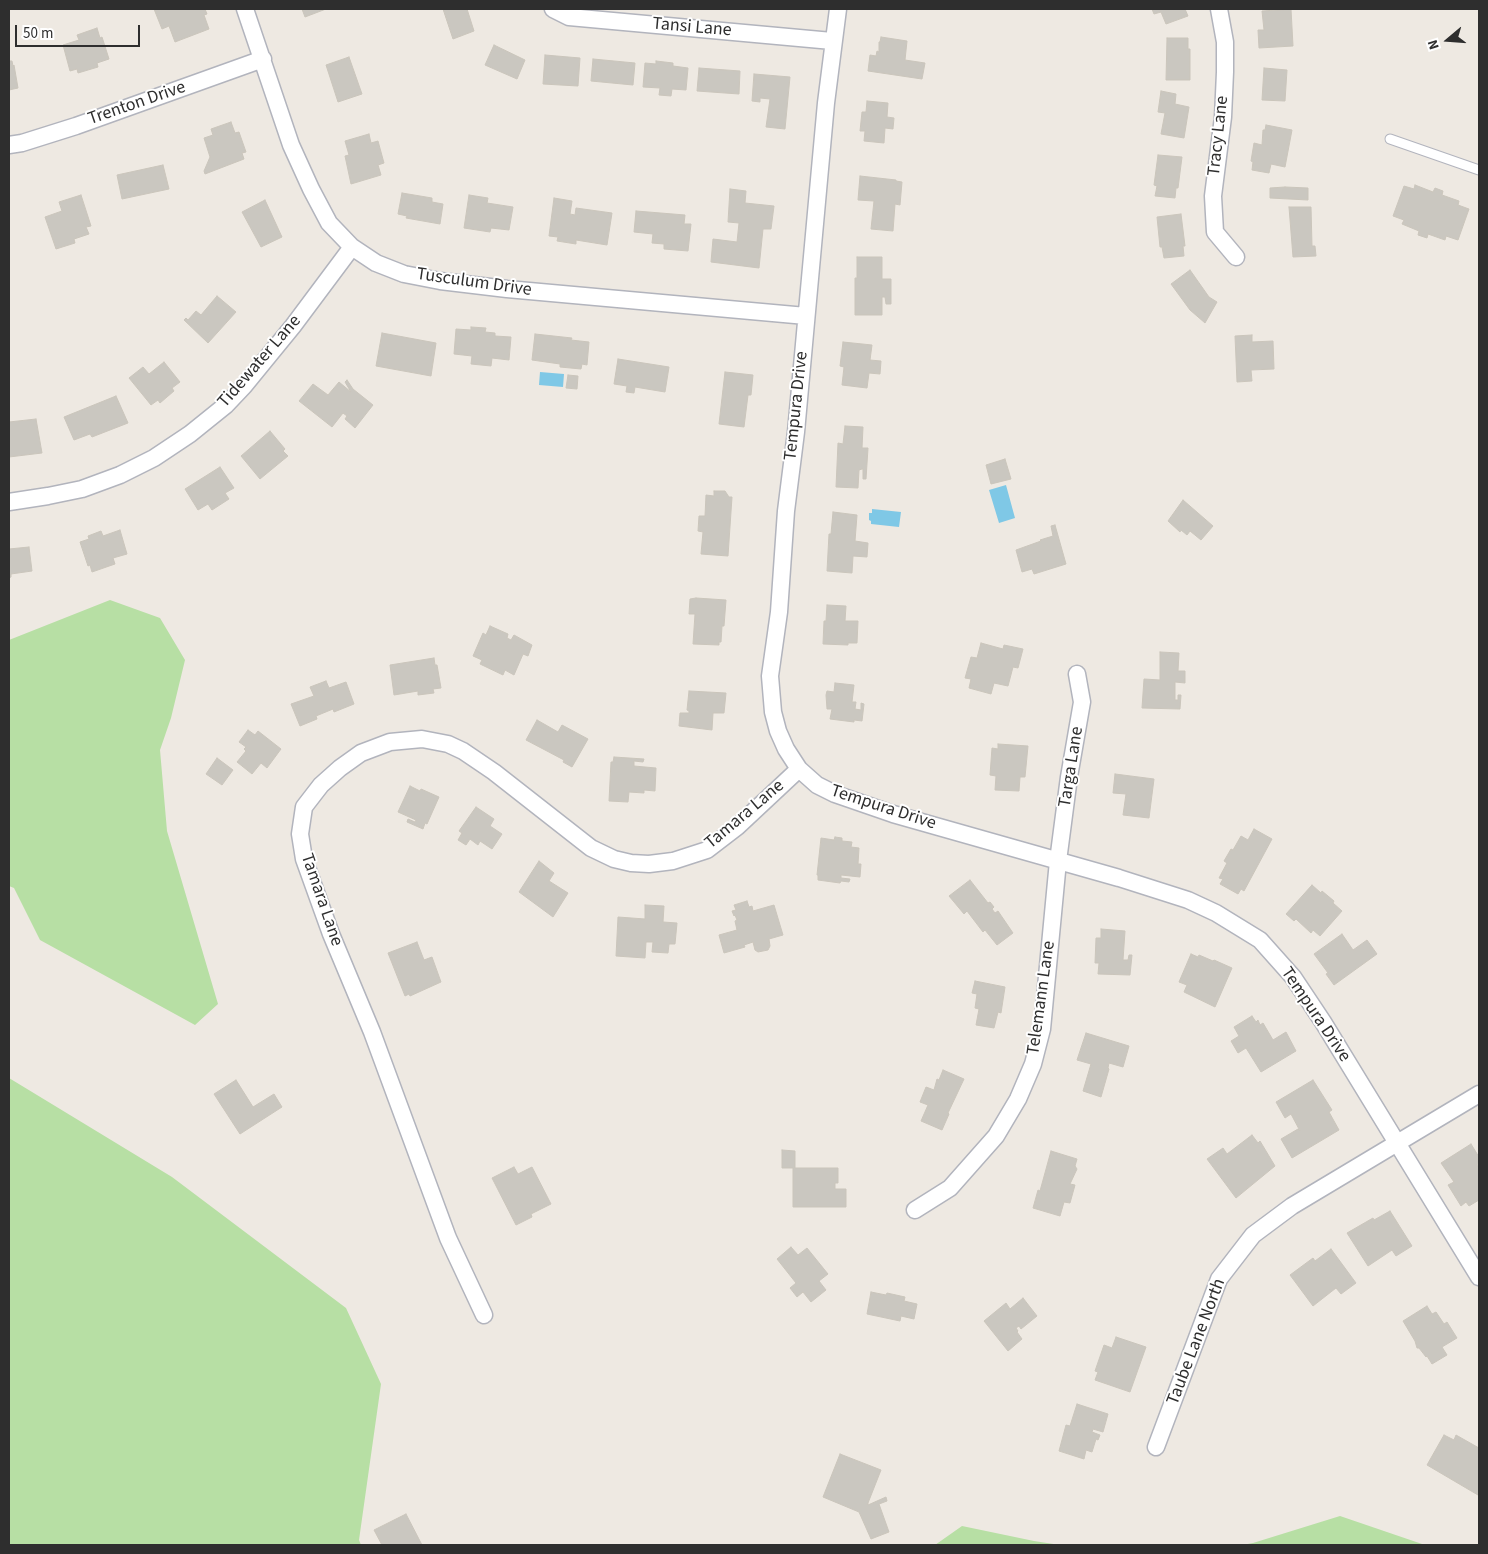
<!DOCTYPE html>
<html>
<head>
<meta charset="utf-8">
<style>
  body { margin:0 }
  #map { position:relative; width:1488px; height:1554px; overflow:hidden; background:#eee9e2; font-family:"Source Sans 3",sans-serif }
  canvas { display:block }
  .frame { position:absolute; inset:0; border:10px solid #2e2e2e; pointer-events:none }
  .north { position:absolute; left:1423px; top:15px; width:50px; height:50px; -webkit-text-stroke:4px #fff; paint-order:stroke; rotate:252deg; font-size:14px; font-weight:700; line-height:20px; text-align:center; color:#2e2e2e }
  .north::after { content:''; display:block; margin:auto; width:18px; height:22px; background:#2e2e2e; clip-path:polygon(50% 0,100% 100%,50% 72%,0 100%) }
  .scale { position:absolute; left:15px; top:25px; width:125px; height:22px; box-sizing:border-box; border:2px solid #2e2e2e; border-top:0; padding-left:6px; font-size:15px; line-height:18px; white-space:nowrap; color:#2e2e2e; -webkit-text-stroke:4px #fff; paint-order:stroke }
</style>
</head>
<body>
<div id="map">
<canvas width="1488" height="1554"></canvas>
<div class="frame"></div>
<div class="north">N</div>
<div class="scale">50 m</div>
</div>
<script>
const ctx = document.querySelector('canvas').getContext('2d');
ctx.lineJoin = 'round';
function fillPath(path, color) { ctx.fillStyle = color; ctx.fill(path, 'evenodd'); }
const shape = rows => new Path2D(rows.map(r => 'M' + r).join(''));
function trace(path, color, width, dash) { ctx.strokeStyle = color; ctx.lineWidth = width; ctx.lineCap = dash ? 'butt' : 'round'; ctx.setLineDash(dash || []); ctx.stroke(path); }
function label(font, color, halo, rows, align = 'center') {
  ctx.font = font + ' "Source Sans 3",sans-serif'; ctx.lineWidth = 4; ctx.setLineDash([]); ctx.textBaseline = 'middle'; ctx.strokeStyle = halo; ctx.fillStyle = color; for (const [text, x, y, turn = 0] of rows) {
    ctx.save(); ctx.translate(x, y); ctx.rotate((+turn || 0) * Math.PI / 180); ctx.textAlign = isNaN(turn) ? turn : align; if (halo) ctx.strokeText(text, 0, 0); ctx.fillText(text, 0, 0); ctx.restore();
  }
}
fillPath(shape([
  [110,600,160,618,185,660,171,718,160,750,167,831,218,1004,195,1025,40,940,14,888,9,886,9,640],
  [9,1078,172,1177,346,1308,381,1384,359,1540,361,1545,9,1545],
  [1340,1516,1425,1545,1242,1545,1253,1543],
  [962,1526,1034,1541,1060,1545,935,1545]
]), '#b7dfa4');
fillPath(shape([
  [540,372,564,374,563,387,539,385],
  [1006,485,1015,518,999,523,989,490],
  [872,509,901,512,899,527,871,524,871,521,869,520,869,513,872,513]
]), '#7fc8e6');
const building = shape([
  [154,9,205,9,207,14,204,15,209,29,175,42,169,26,162,29,154,9],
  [302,9,326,9,305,17,302,9],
  [443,9,467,9,474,31,453,39,443,9],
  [1152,9,1185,9,1188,16,1166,24,1161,12,1154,14,1152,9],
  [1291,9,1293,46,1259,48,1258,30,1264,30,1262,11,1291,9],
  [97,28,100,38,102,37,109,59,97,63,98,67,78,73,77,69,70,71,63,45,79,40,77,35,97,28],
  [881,37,907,41,905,60,925,63,922,79,868,71,870,55,876,56,877,51,879,52,879,42,880,42,881,37],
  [1167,38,1188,38,1188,49,1190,49,1190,80,1166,80,1167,38],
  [494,45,525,60,517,79,485,65,494,45],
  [545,55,580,58,578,86,543,84,545,55],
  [349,57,362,94,338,102,326,65,349,57],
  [593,59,635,63,633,85,591,81,593,59],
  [9,61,12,61,13,66,14,65,18,88,9,90,9,61],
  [656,61,673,63,673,66,688,68,686,90,672,89,671,96,659,95,660,88,643,87,645,63,656,64,656,61],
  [699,68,740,71,739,94,697,91,699,68],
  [1264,68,1287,70,1285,101,1262,100,1264,68],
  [754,74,790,77,785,129,766,127,770,99,760,98,760,102,752,101,754,74],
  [1161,91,1176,94,1175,104,1189,107,1184,138,1161,134,1165,113,1158,112,1161,91],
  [867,101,888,103,887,117,894,118,893,129,885,128,884,143,864,141,865,131,860,131,862,112,866,112,867,101],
  [231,122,235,133,239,132,246,152,242,153,244,159,205,174,204,171,210,157,204,138,213,135,211,129,231,122],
  [1266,125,1292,130,1285,167,1271,164,1269,173,1252,170,1253,162,1251,161,1254,143,1262,145,1263,130,1265,130,1266,125],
  [369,134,371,143,378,141,384,163,378,165,381,175,351,184,345,156,349,155,345,141,369,134],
  [1158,155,1182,157,1178,188,1176,188,1175,198,1155,196,1157,186,1154,185,1158,155],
  [163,165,169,189,122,199,117,175,163,165],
  [860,176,896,180,896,181,902,182,900,205,895,204,893,231,871,229,874,201,858,200,860,176],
  [1415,185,1433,192,1435,188,1443,191,1442,195,1459,201,1458,205,1469,209,1458,240,1446,236,1445,240,1428,234,1427,238,1418,235,1419,231,1402,224,1404,220,1393,216,1404,186,1414,189,1415,185],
  [1285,187,1308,188,1308,200,1270,198,1270,188,1285,187],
  [730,189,746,191,745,203,774,206,771,229,763,229,759,268,711,262,713,239,737,242,739,223,728,222,730,189],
  [402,193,432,198,432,202,443,204,440,224,406,218,407,216,398,214,402,193],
  [81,195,91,226,86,227,89,234,74,239,75,243,56,249,45,217,62,211,59,202,81,195],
  [469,195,488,198,487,203,513,207,509,230,491,228,490,232,464,228,469,195],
  [554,198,572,201,570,214,575,215,576,208,612,213,607,245,576,240,576,244,557,241,558,237,549,236,554,198],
  [265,200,282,237,261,247,242,212,265,200],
  [1289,207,1311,207,1312,246,1315,246,1316,256,1293,257,1289,207],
  [636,211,685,215,684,224,691,224,688,251,664,249,664,244,652,243,653,234,634,232,636,211],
  [1181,214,1185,246,1183,246,1184,256,1164,258,1162,247,1160,247,1157,217,1181,214],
  [857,257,882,257,882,279,891,279,891,304,886,304,885,297,882,297,882,315,855,315,855,278,857,278,857,257],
  [1190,270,1209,297,1217,302,1205,323,1190,310,1171,284,1190,270],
  [217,296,236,312,208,343,184,320,186,318,188,320,196,311,201,315,217,296],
  [471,327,486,328,485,332,495,333,495,336,511,337,509,360,492,358,491,366,471,364,472,356,454,354,456,329,471,330,471,327],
  [382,333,436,343,431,376,376,366,382,333],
  [535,334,572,338,571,340,589,342,587,365,582,364,581,369,560,367,560,364,532,360,535,334],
  [1252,335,1252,342,1273,341,1274,369,1251,370,1252,381,1237,382,1235,336,1252,335],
  [843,342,872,345,870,360,881,361,880,374,869,373,867,388,842,385,844,367,840,366,843,342],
  [618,359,669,367,665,392,635,387,634,393,626,392,627,386,614,384,618,359],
  [164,362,180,382,172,388,174,391,160,403,158,400,151,405,129,378,143,367,149,374,164,362],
  [725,372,753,375,751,395,748,395,744,427,719,424,725,372],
  [568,375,578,376,577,389,566,388,568,375],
  [347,380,353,389,373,405,355,428,345,419,347,416,343,413,332,427,299,401,313,384,328,395,339,382,351,392,345,382,347,380],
  [116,396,128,423,92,437,90,434,74,440,64,417,116,396],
  [36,419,42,453,9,457,9,422,36,419],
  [845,426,863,427,862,448,868,448,866,479,863,479,863,469,862,469,859,470,858,488,836,487,838,443,843,444,845,426],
  [270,431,285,449,283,451,288,456,260,479,241,456,270,431],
  [1005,459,1011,479,991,484,986,465,1005,459],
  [220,467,234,488,225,493,229,499,212,510,208,504,198,510,185,489,220,467],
  [714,491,725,491,729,497,732,497,728,556,701,554,703,532,698,531,699,516,705,516,706,495,714,496,714,491],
  [1183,500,1213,526,1201,540,1190,531,1187,535,1181,530,1180,532,1168,521,1183,500],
  [833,512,857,515,855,541,868,543,867,557,853,556,852,573,827,571,829,534,831,534,833,512],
  [1055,525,1066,564,1034,574,1032,569,1022,572,1016,550,1041,541,1040,540,1053,536,1051,526,1055,525],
  [120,530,127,554,113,558,115,564,92,572,90,565,88,566,80,542,89,539,88,536,101,531,103,536,120,530],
  [29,547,32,571,11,574,11,577,9,578,9,549,29,547],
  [696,598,726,600,724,626,722,626,721,642,719,642,719,645,693,644,695,614,689,614,690,599,696,598],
  [827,605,846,606,845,621,858,621,857,643,848,643,848,645,823,644,824,621,826,621,827,605],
  [490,626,508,634,507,638,511,640,514,635,532,645,528,656,523,654,514,675,505,670,503,675,480,664,482,660,473,656,483,633,486,635,490,626],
  [981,643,1003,649,1004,645,1023,649,1018,668,1013,667,1008,686,994,683,991,694,969,688,971,679,965,678,971,657,977,658,981,643],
  [1160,652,1179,653,1178,671,1185,671,1185,683,1175,682,1175,700,1178,700,1178,695,1181,695,1180,709,1142,708,1144,679,1160,680,1160,652],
  [434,658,435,665,437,665,441,688,433,689,434,693,418,695,418,691,394,695,390,665,434,658],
  [326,681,329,688,346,682,354,704,334,712,333,709,316,716,317,719,300,726,291,704,314,696,310,687,326,681],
  [835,683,854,685,852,702,856,702,855,709,861,710,861,703,864,704,862,721,854,720,854,722,830,719,832,709,827,709,826,695,827,691,834,692,835,683],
  [689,691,726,693,724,713,713,713,712,730,679,726,680,713,689,713,689,711,687,710,689,691],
  [537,720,558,732,562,725,588,739,572,767,563,762,564,760,526,740,537,720],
  [248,730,255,735,258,731,281,749,267,768,261,763,252,774,237,762,246,751,244,749,246,747,239,742,248,730],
  [998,744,1028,746,1025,777,1020,777,1019,791,995,790,996,776,990,775,992,748,998,749,998,744],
  [614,757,644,759,643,762,634,761,634,766,656,768,655,791,644,790,644,793,629,792,628,802,609,801,611,762,613,762,614,757],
  [217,758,233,770,222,785,206,774,217,758],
  [1115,774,1154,779,1149,818,1123,815,1126,794,1113,793,1115,774],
  [410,786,420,791,421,789,439,797,427,824,425,823,423,829,407,822,408,819,415,822,416,820,398,812,410,786],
  [476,807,494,819,490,826,502,834,492,849,480,841,478,845,470,839,466,845,458,840,462,833,459,831,476,807],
  [1254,829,1272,839,1244,891,1241,889,1238,894,1220,884,1223,879,1219,878,1227,863,1224,861,1231,849,1233,850,1241,836,1248,840,1254,829],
  [835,837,842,838,842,841,852,842,851,847,859,848,858,864,861,864,860,877,841,875,841,878,850,879,849,882,841,881,840,883,818,880,818,875,817,875,821,838,834,840,835,837],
  [539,861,554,873,549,881,568,893,553,917,519,892,539,861],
  [970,880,988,903,990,902,994,907,992,909,995,913,998,911,1013,933,997,945,985,930,983,932,967,911,964,914,949,896,970,880],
  [1312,885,1321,893,1322,891,1334,901,1333,903,1342,911,1320,936,1313,930,1311,933,1296,919,1294,921,1286,914,1312,885],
  [747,901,749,907,752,906,753,911,774,905,783,935,769,939,770,946,768,950,758,952,755,950,753,942,744,945,745,947,724,953,719,935,737,930,735,921,737,920,735,915,734,916,732,911,736,910,734,905,747,901],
  [645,905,664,906,663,922,677,923,675,944,669,944,668,953,652,952,653,942,646,942,645,958,616,956,618,917,645,919,645,905],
  [1101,929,1125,931,1123,960,1128,960,1129,955,1132,955,1130,975,1098,974,1099,963,1095,963,1096,938,1101,938,1101,929],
  [1342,934,1353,950,1367,940,1377,954,1334,985,1326,974,1328,973,1314,954,1342,934],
  [417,942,424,960,432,957,441,982,410,996,409,994,405,996,388,953,417,942],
  [1191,954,1198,957,1199,955,1213,961,1214,960,1232,968,1215,1007,1184,992,1187,985,1179,982,1191,954],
  [975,981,1005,987,1001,1013,998,1012,994,1028,976,1025,979,1009,975,1008,977,994,972,993,975,981],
  [1252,1016,1256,1022,1258,1020,1260,1025,1263,1023,1273,1040,1286,1032,1296,1051,1261,1072,1246,1048,1238,1053,1231,1041,1239,1036,1234,1027,1252,1016],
  [1086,1033,1129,1046,1123,1067,1109,1063,1108,1068,1109,1069,1101,1097,1083,1091,1091,1064,1077,1060,1086,1033],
  [943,1070,964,1079,948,1113,949,1114,942,1130,921,1121,928,1105,920,1102,926,1087,934,1090,937,1079,939,1080,943,1070],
  [236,1080,253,1107,274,1094,282,1107,240,1134,214,1094,236,1080],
  [1313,1080,1332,1110,1329,1112,1339,1130,1292,1158,1281,1139,1298,1129,1300,1131,1291,1114,1285,1118,1276,1102,1313,1080],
  [1252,1135,1258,1143,1260,1141,1275,1166,1236,1198,1207,1159,1223,1148,1227,1154,1252,1135],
  [1471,1144,1479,1157,1479,1163,1477,1164,1479,1168,1479,1200,1469,1206,1466,1202,1461,1206,1448,1185,1454,1182,1441,1163,1471,1144],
  [782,1150,795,1151,795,1168,838,1168,838,1183,835,1183,835,1189,846,1189,846,1207,793,1207,793,1168,782,1168,782,1150],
  [1051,1151,1077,1159,1075,1166,1077,1169,1070,1184,1075,1185,1070,1203,1064,1202,1060,1216,1033,1208,1038,1190,1040,1191,1051,1151],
  [514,1167,518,1174,532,1167,551,1204,531,1214,532,1217,516,1225,492,1178,514,1167],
  [1390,1211,1412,1246,1396,1256,1392,1250,1368,1266,1347,1233,1373,1218,1374,1220,1390,1211],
  [791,1247,798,1255,807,1248,828,1274,819,1281,826,1290,811,1302,803,1292,797,1297,790,1288,796,1283,777,1259,791,1247],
  [1331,1249,1356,1283,1341,1294,1336,1288,1313,1306,1290,1275,1313,1258,1315,1261,1331,1249],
  [871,1292,886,1295,887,1293,905,1297,904,1301,917,1304,914,1319,901,1316,900,1321,867,1314,871,1292],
  [1023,1298,1037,1316,1021,1329,1019,1326,1016,1328,1018,1331,1017,1332,1022,1339,1008,1351,984,1321,1006,1303,1010,1309,1023,1298],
  [1427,1306,1432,1314,1436,1312,1444,1324,1447,1322,1457,1338,1442,1347,1447,1355,1432,1364,1427,1356,1426,1357,1419,1348,1417,1348,1415,1341,1403,1321,1427,1306],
  [1116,1337,1146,1347,1130,1392,1095,1380,1098,1372,1095,1371,1104,1345,1112,1348,1116,1337],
  [1077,1404,1108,1414,1103,1432,1093,1429,1092,1432,1100,1435,1098,1440,1096,1439,1092,1452,1086,1450,1084,1459,1059,1451,1066,1425,1070,1426,1077,1404],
  [1444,1435,1454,1440,1456,1435,1479,1448,1479,1492,1478,1495,1427,1465,1444,1435],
  [840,1454,881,1470,868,1503,868,1505,886,1497,887,1501,879,1504,889,1532,871,1539,859,1512,823,1497,840,1454],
  [406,1514,422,1545,382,1545,374,1530,406,1514]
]);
fillPath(building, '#cac7c0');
trace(building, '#cac5bb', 1);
const service = shape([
  [1390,139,1479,170]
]);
const minor = shape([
  [245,9,291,145,311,189,329,223,352,247,376,263,404,274,440,281,507,289,806,316],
  [553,9,569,17,832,41],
  [838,9,826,103,796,432,786,511,779,612,770,676,773,712,778,731,786,749,799,769,817,785,835,794,893,814,1119,878,1188,900,1216,913,1260,940,1293,977,1323,1022,1479,1277],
  [1219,9,1225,42,1225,72,1223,117,1213,196,1215,232,1236,257],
  [9,145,22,143,76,126,263,59],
  [9,502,48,496,82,489,120,475,154,458,190,434,226,405,244,386,293,326,352,247],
  [915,1210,950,1188,996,1136,1018,1099,1033,1064,1042,1029,1058,861,1069,777,1082,702,1077,674],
  [484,1315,448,1238,372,1032,331,934,304,859,300,834,304,807,321,785,340,768,361,753,390,742,422,739,448,744,463,751,494,772,591,848,614,859,631,863,649,864,673,861,707,850,737,827,799,769],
  [1156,1447,1219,1279,1253,1235,1292,1206,1479,1094]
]);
trace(service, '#b2b4bd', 11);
trace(minor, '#b2b4bd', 19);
trace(service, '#fff', 9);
trace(minor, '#fff', 16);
label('18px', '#2e2e2e', '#fff', [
  ["Tansi Lane",692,28,5],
  ["Trenton Drive",137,104,-19],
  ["Tracy Lane",1219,136,-84],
  ["Tusculum Drive",474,283,8],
  ["Tidewater Lane",260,362,-49],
  ["Tempura Drive",797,406,-84],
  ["Targa Lane",1072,767,-81],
  ["Tempura Drive",883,808,18],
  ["Tamara Lane",745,815,-40],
  ["Tamara Lane",321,900,71],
  ["Telemann Lane",1042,998,-82],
  ["Tempura Drive",1315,1015,56],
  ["Taube Lane North",1197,1342,-69]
]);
</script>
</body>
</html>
